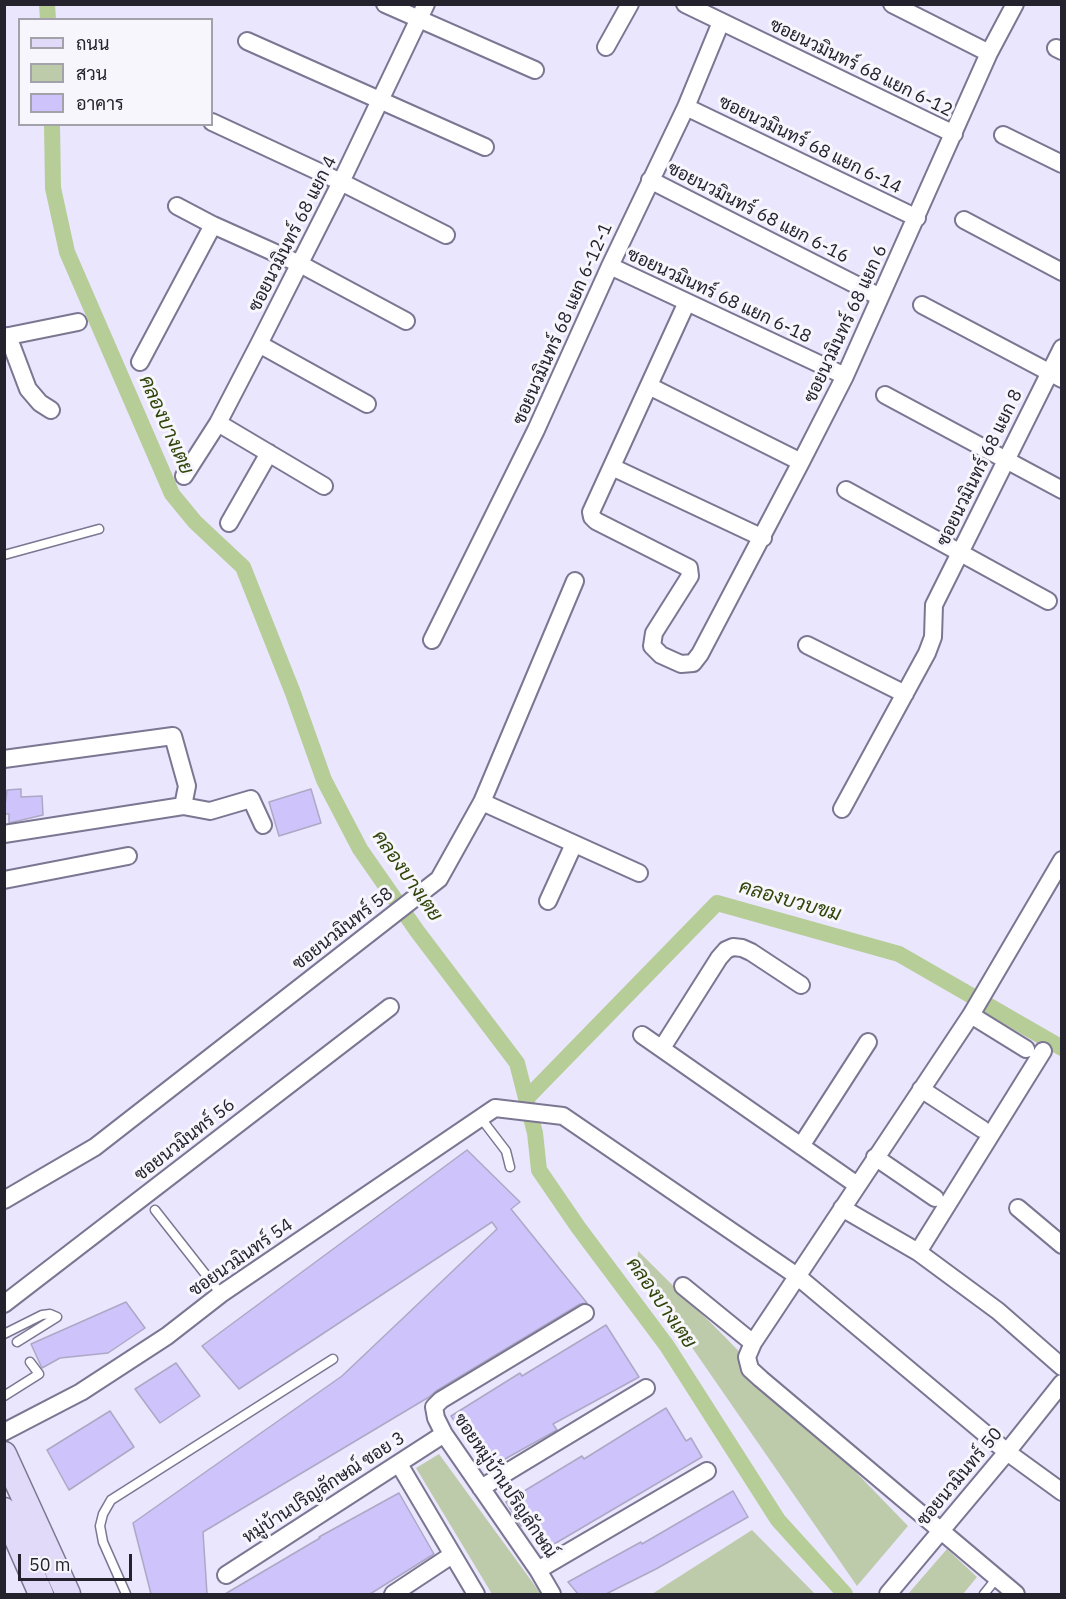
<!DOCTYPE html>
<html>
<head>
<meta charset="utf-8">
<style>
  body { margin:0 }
  #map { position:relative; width:1066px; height:1599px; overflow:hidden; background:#eae6fe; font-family:"IBM Plex Sans",Sarabun,sans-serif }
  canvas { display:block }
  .frame { position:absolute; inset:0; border:6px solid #24222d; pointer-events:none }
  .legend { position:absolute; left:18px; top:18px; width:195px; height:108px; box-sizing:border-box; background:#f7f6fc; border:2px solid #a3a1a9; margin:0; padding:8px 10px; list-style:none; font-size:18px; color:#24222d }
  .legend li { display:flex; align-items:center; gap:12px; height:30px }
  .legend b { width:30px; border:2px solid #a3a1a9 }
  .scale { position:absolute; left:18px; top:1554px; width:114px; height:27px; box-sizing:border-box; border:3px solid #24222d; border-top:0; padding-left:8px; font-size:18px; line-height:21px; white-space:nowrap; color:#24222d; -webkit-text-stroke:4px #f7f6fc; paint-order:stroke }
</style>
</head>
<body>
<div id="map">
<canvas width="1066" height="1599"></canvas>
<div class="frame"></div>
<ul class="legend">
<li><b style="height:8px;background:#e1daf8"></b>ถนน</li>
<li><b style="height:16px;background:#bdcbaa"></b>สวน</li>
<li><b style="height:16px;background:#cec4fb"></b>อาคาร</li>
</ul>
<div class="scale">50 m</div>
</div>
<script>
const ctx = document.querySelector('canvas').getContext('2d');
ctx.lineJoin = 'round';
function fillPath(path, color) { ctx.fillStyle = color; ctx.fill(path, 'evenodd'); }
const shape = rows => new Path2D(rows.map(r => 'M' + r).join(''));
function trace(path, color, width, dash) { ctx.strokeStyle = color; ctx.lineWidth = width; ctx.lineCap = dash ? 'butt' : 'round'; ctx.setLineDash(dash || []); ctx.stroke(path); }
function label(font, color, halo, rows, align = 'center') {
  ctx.font = font + ' "IBM Plex Sans",Sarabun,sans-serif'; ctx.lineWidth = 6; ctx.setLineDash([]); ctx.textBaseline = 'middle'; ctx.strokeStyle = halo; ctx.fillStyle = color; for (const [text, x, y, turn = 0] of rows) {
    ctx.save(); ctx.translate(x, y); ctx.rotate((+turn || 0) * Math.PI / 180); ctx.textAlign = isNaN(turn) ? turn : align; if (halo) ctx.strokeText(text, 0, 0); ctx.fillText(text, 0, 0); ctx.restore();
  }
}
fillPath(shape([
  [638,1251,724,1336,908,1526,857,1586,637,1268],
  [439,1454,541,1594,492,1594,416,1468],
  [752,1530,815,1594,652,1594],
  [947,1549,977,1577,963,1594,908,1594]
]), '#bdcbaa');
trace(shape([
  [47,4,48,20],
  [52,124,53,188,67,252,172,494,195,522,243,567,293,693,324,780,360,849,417,931,517,1063,535,1133,539,1170,578,1227,667,1346,778,1520,845,1594],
  [526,1099,717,903,899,954,1062,1048]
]), '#b6cd97', 16);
const building = shape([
  [21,789,21,797,42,796,43,815,9,823,9,814,4,814,7,790,21,789],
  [311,789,321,823,279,836,269,802,311,789],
  [467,1150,520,1202,511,1209,587,1303,580,1304,436,1391,429,1397,203,1532,207,1594,151,1594,133,1523,342,1376,497,1229,492,1222,239,1389,202,1346,467,1150],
  [126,1302,145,1328,108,1353,60,1358,42,1368,31,1344,126,1302],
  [606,1325,639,1377,553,1424,557,1430,487,1469,468,1433,464,1436,451,1416,520,1373,522,1376,606,1325],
  [176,1363,200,1396,160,1423,135,1389,176,1363],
  [666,1408,686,1441,691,1438,702,1457,544,1550,528,1522,521,1526,506,1502,582,1456,584,1459,666,1408],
  [110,1411,134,1447,69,1490,47,1450,110,1411],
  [733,1491,748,1517,656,1569,606,1594,578,1594,568,1582,641,1542,642,1544,733,1491],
  [399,1493,434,1554,370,1594,225,1594,320,1538,319,1537,399,1493]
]);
fillPath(building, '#cec4fb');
trace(building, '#ada8c5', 1.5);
const lane = shape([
  [4,555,99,529],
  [480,1117,506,1151,510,1167],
  [155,1210,221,1294],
  [4,1334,42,1315,50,1314,57,1317,17,1342],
  [4,1396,39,1374,30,1362],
  [126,1594,103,1542,100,1526,103,1514,111,1500,333,1359],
  [984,1594,996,1579]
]);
const street = shape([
  [385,4,535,70],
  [685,4,954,134],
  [892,4,989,53],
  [247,41,485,147],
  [606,47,630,4],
  [1056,48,1062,51],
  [686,107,917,218],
  [212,122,341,182,446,235],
  [1003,135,1062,164],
  [650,180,880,297],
  [177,206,213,225,300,264,406,321],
  [964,220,1062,272],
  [610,266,845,376],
  [687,302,591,512,592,517,596,521,689,568,690,576,654,633,652,646,661,655,681,664,693,663,700,654,801,462,845,376,989,53,1015,4],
  [922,305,1062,379],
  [8,336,28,389,40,403,51,410],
  [4,337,78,322],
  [259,344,367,404],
  [140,362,213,225],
  [649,386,801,462],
  [885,395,1062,490],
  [218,423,324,486],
  [612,467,763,538],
  [184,476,218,423,259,344,341,182,426,4],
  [846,490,1048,601],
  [229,523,269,453],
  [432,640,536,430,610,266,686,107,721,22],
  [807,645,905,694],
  [4,759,173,736,187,786,183,806,4,834],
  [482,802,639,873],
  [183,806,210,811,251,799,263,825],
  [842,809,927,653,933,637,934,605,1062,348],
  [4,880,128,856],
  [548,901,574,844],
  [971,1015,1026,1049],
  [642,1035,857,1185],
  [662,1048,719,958,726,950,733,947,742,948,751,952,801,985],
  [921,1089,982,1129],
  [801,1146,868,1042],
  [875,1157,935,1198],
  [4,1200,95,1147,439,879,482,802,575,581],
  [842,1208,918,1252,998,1311,1062,1367],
  [1018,1208,1062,1245],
  [918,1252,1043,1051],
  [683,1286,753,1343],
  [4,1304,390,1007],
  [4,1432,81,1392,167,1336,221,1294,495,1108,563,1116,797,1276,1007,1452,1062,1492],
  [399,1464,476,1594],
  [481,1488,646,1388],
  [538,1570,707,1471],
  [226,1575,444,1434],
  [393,1594,452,1555],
  [552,1594,538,1570,444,1434,436,1418,434,1407,441,1400,585,1313],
  [888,1594,1007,1452,1062,1383],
  [1016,1594,761,1379,750,1369,747,1357,753,1343,971,1015,1062,860]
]);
const secondary = shape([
  [4,1454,68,1594],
  [4,1510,41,1594]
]);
trace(lane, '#7b7691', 11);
trace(street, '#7b7691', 20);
trace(secondary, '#7b7691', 27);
trace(lane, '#fff', 8);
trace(street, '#fff', 16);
trace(secondary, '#e1daf8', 24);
label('18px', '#24222d', '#f7f6fc', [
  ["ซอยนวมินทร์ 68 แยก 6-12",861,68,26],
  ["ซอยนวมินทร์ 68 แยก 6-14",810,145,26],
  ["ซอยนวมินทร์ 68 แยก 6-16",758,213,27],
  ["ซอยนวมินทร์ 68 แยก 4",293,234,-63],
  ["ซอยนวมินทร์ 68 แยก 6-18",719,296,25],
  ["ซอยนวมินทร์ 68 แยก 6-12-1",563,324,-66],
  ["ซอยนวมินทร์ 68 แยก 6",846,324,-65],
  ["ซอยนวมินทร์ 68 แยก 8",980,468,-64],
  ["ซอยนวมินทร์ 58",343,929,-38],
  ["ซอยนวมินทร์ 56",185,1140,-38],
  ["ซอยนวมินทร์ 54",241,1258,-35],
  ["ซอยนวมินทร์ 50",960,1477,-50],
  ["ซอยหมู่บ้านปริญลักษณ์",505,1486,56],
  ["หมู่บ้านปริญลักษณ์ ซอย 3",324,1488,-33]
]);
label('italic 20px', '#31450a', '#f7f6fc', [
  ["คลองบางเตย",166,425,66],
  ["คลองบางเตย",407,876,55],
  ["คลองบวบขม",790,901,16],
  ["คลองบางเตย",661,1303,55]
]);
</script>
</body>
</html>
